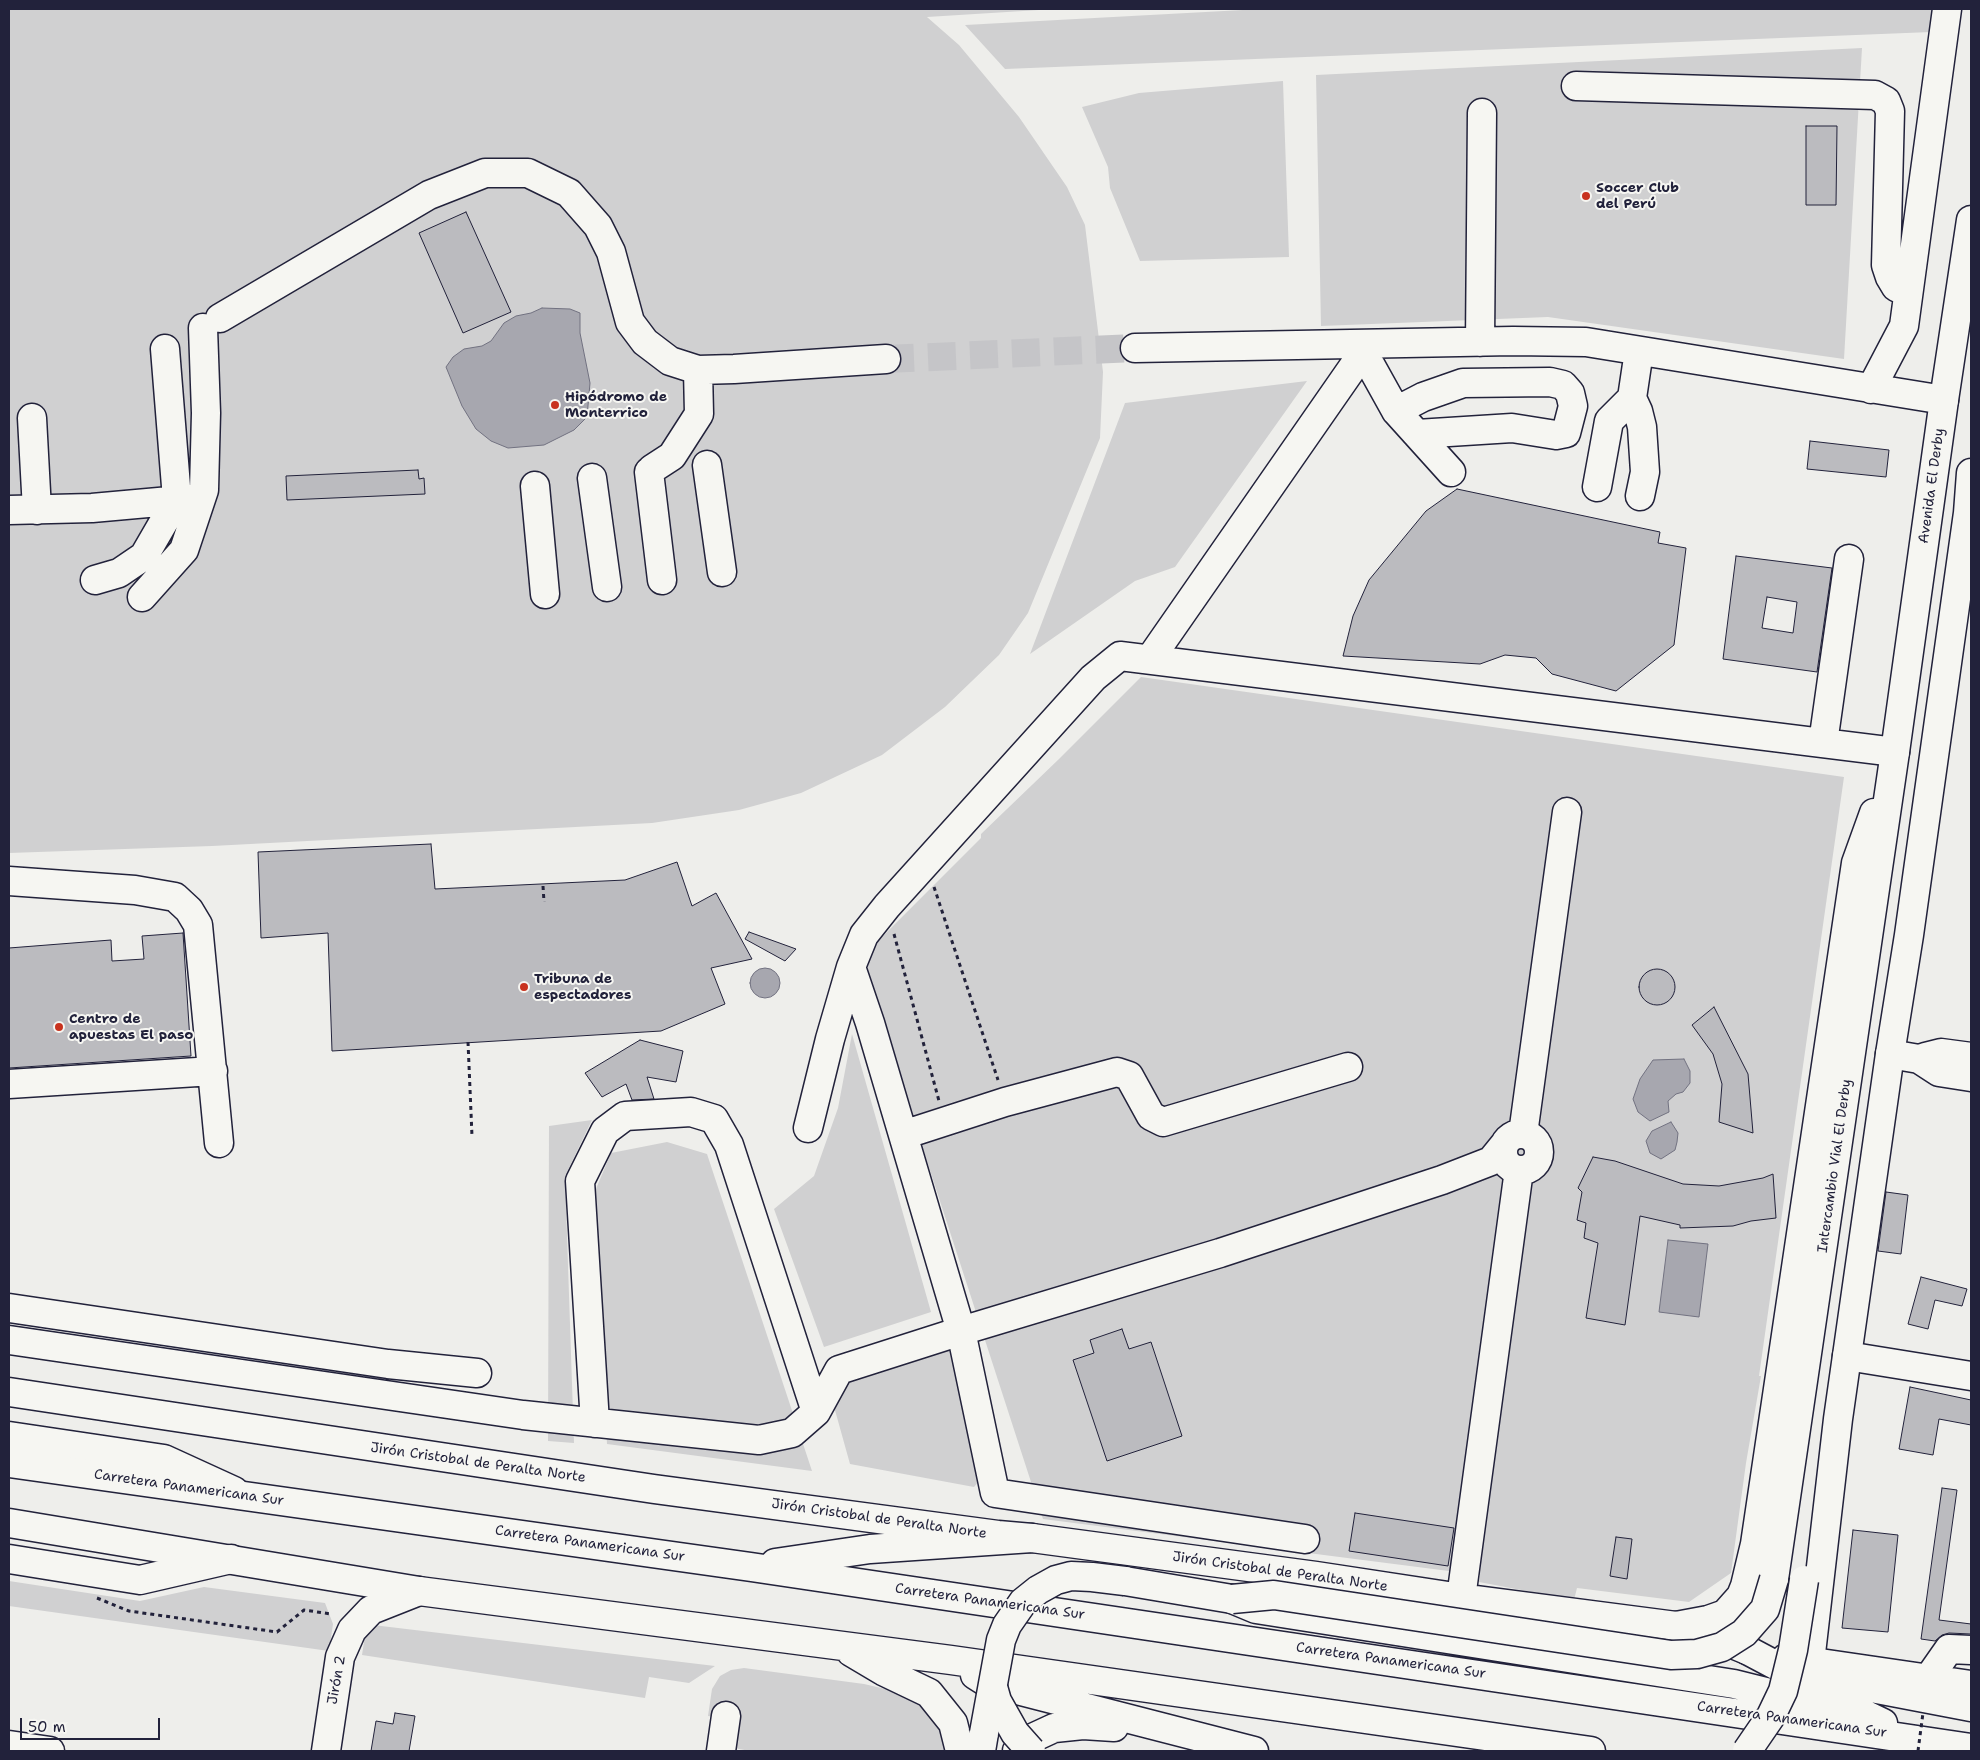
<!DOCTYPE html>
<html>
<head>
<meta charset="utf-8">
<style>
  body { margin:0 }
  #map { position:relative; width:1980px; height:1760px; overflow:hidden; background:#eeeeeb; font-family:"Shantell Sans",sans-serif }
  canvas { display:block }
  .frame { position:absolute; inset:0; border:10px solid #22223b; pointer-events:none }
  .scale { position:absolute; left:20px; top:1718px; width:140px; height:22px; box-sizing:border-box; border:2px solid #22223b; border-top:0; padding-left:6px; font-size:15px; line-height:18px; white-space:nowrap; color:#22223b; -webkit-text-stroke:4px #f6f6f2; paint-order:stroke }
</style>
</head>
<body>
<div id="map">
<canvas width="1980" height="1760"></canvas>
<div class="frame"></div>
<div class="scale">50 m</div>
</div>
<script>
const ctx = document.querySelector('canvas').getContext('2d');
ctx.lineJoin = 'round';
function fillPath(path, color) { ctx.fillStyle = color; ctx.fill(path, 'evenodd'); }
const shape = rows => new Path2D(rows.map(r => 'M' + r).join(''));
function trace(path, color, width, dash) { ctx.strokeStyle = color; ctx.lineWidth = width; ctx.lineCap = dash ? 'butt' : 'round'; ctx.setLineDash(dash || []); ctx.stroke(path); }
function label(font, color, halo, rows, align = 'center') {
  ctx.font = font + ' "Shantell Sans",sans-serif'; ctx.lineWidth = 4; ctx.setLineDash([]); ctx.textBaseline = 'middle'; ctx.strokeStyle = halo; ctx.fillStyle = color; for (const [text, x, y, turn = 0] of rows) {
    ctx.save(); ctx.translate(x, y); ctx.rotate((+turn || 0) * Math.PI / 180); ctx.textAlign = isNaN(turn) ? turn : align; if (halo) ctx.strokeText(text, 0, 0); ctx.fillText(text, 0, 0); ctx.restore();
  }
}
fillPath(shape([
  [9,9,1055,9,927,17,959,45,1019,117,1067,187,1085,225,1103,372,1100,438,1028,613,999,655,945,707,882,755,801,793,739,810,652,823,212,846,9,853],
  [1261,9,1933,9,1931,32,1005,69,965,25],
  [1862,48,1844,359,1548,317,1321,326,1316,75],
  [1283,81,1289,257,1140,261,1110,188,1108,167,1082,107,1139,93],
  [1307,381,1175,567,1135,581,1030,654,1125,403],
  [1141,677,1844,777,1759,1376,1761,1376,1746,1463,1731,1573,1689,1602,1577,1588,1574,1600,1479,1582,1480,1575,1043,1519,867,976,869,950,981,838,981,834,1059,759],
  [852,1034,931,1312,824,1347,774,1209,814,1176,838,1108],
  [592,1120,565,1176,574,1443,548,1441,549,1126],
  [667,1142,707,1154,812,1471,607,1444,593,1196,611,1153],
  [950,1344,984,1475,974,1487,850,1464,833,1403,842,1379],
  [9,1581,140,1601,204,1587,325,1603,333,1624,329,1651,9,1606],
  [373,1625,715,1666,689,1683,649,1677,645,1698,362,1655,366,1629],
  [744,1668,864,1684,911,1695,927,1707,939,1724,950,1751,750,1751,728,1747,732,1719,708,1716,712,1689,720,1676,731,1670]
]), '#d0d0d1');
const water = shape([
  [542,308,570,309,580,313,580,333,590,383,587,417,574,430,544,445,508,448,491,441,476,429,462,406,446,367,453,357,464,349,482,346,491,341,504,323,516,316,531,313,542,308],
  '750 983a15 15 0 1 1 30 0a15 15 0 1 1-30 0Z',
  [1684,1059,1690,1071,1690,1083,1683,1092,1676,1094,1668,1101,1669,1112,1650,1121,1638,1112,1633,1099,1640,1079,1653,1060,1684,1059],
  [1671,1122,1678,1133,1677,1142,1675,1150,1661,1159,1650,1153,1646,1141,1652,1131,1671,1122],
  [1668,1240,1708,1244,1699,1317,1659,1312,1668,1240]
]);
fillPath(water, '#a7a7af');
trace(water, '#727281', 1);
const building = shape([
  [1806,126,1837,126,1836,205,1806,205,1806,126],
  [466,212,511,312,463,333,419,233,466,212],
  [1810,441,1889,450,1886,477,1807,469,1810,441],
  [418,470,419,479,424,478,425,494,287,500,286,476,418,470],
  [1457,489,1660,532,1658,543,1686,548,1674,645,1616,691,1552,674,1536,658,1505,655,1480,664,1343,656,1353,616,1369,580,1426,511,1457,489],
  [1736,556,1832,568,1817,672,1723,659,1736,556],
  [1767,597,1797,602,1793,633,1762,628,1767,597],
  [431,844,435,889,625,880,677,862,692,906,716,893,752,959,711,968,725,1004,661,1031,332,1051,328,933,261,938,258,852,431,844],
  [749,932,796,949,785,961,745,939,749,932],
  [183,933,191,1056,9,1068,9,948,111,940,112,961,144,959,142,936,183,933],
  '1639 987a18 18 0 1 1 36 0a18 18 0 1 1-36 0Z',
  [1714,1007,1748,1074,1753,1133,1719,1122,1722,1084,1713,1054,1692,1025,1714,1007],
  [640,1040,683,1051,676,1082,647,1077,654,1099,632,1100,626,1084,602,1097,585,1073,640,1040],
  [1593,1157,1615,1161,1683,1184,1719,1186,1763,1178,1773,1174,1776,1218,1751,1221,1733,1226,1680,1228,1680,1225,1640,1216,1625,1325,1586,1318,1598,1243,1584,1238,1586,1223,1577,1220,1582,1192,1578,1188,1593,1157],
  [1886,1192,1908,1195,1901,1254,1878,1251,1886,1192],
  [1921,1277,1967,1289,1962,1306,1935,1300,1928,1329,1908,1324,1921,1277],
  [1122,1329,1129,1349,1151,1342,1182,1436,1107,1461,1073,1360,1094,1353,1090,1340,1122,1329],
  [1910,1387,1971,1400,1971,1425,1939,1419,1933,1455,1899,1449,1910,1387],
  [1942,1488,1957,1490,1939,1620,1971,1624,1971,1634,1949,1633,1942,1635,1935,1641,1921,1639,1942,1488],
  [1355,1513,1454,1528,1448,1566,1349,1551,1355,1513],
  [1853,1530,1898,1535,1888,1632,1842,1628,1853,1530],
  [1616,1537,1632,1539,1627,1579,1610,1576,1616,1537],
  [395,1713,415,1716,409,1751,371,1751,376,1721,393,1724,395,1713]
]);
fillPath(building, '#bbbbbf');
trace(building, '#22223b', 1);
trace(shape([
  [886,359,1135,348]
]), '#c5c5c8', 28, [28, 14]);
const minor = shape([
  [1576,86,1875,95,1886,101,1890,111,1886,265,1890,277,1896,287,1908,293],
  [220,318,429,195,485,173,528,173,569,193,598,226,611,252,630,322,645,342,670,361,698,370,734,369,886,359],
  [1480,342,1482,113],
  [1135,348,1513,341,1586,342,1944,400],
  [1639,351,1632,398,1638,411,1642,427,1645,472,1640,496],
  [1361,357,1371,366,1396,411,1451,472],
  [1871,389,1904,326,1947,9],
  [1396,411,1423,397,1463,383,1550,382,1563,385,1570,393,1573,406,1566,433,1556,435,1512,428,1417,434],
  [32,418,37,510],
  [707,465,722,572],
  [652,469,672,456,699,414,698,370],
  [649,472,662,580],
  [592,478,607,587],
  [535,486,545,594],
  [1597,487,1609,421,1632,398],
  [9,510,92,508,192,499],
  [95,580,119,573,144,556,177,499,165,349],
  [142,597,184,550,204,490,206,413,203,328],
  [1150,659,1369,344],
  [1823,743,1849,559],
  [9,881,135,890,175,897,189,910,198,925,219,1143],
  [851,967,870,1023,961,1331,995,1493,1305,1539],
  [1890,1054,1919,1059,1939,1072,1971,1077],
  [1925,1057,1941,1053,1971,1057],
  [9,1084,213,1071],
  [808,1128,830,1039,851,967,864,935,887,906,1093,678,1120,656,1895,752],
  '1503 1152a18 18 0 1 1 36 0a18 18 0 1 1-36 0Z',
  [1523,1134,1567,812],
  [903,1135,1005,1102,1117,1072,1129,1076,1151,1116,1163,1122,1348,1067],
  [9,1308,388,1364,477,1373],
  [9,1340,523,1415,759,1440,792,1433,816,1412,839,1370,961,1331,1220,1253,1442,1180,1491,1161,1504,1145],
  [1847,1356,1971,1376],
  [9,1392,654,1489,998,1535,1032,1538,1316,1576,1461,1598,1676,1626,1708,1634,1747,1650],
  [595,1423,580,1181,605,1131,625,1116,691,1112,714,1119,729,1145,816,1412],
  [9,1436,164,1459,234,1491],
  [9,1559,140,1580,231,1559],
  [1461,1598,1519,1170],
  [1786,1658,1971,1685],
  [1928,1679,1949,1649,1971,1650],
  [9,1745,50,1751],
  [326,1751,340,1657,352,1630,371,1610,419,1591],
  [721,1751,726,1716]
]);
const major = shape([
  [1774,1579,1895,752,1944,400,1971,220],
  [1125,1581,1232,1599],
  [1676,1626,1708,1620,1725,1614,1741,1596,1745,1586,1755,1544,1856,863,1874,813],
  [1810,1662,1838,1419,1890,1054,1909,935,1968,513,1971,473],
  [981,1751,984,1733]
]);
const highway = shape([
  [9,1463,751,1567,1971,1748],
  [9,1523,419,1591,951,1660,1591,1751],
  [775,1563,870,1549,1032,1538],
  [1232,1599,1256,1609,1734,1684,1790,1698,1856,1710,1883,1723],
  [1747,1650,1779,1667,1814,1677,1971,1707],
  [851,1652,883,1671,929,1693,953,1723,960,1751],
  [975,1675,986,1682,1254,1751],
  [1017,1751,1028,1740,1054,1728,1083,1725,1114,1727]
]);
trace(minor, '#22223b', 31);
trace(major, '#22223b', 31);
trace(highway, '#22223b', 31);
trace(shape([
  [543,886,544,902],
  [934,887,998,1080],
  [894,934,939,1101],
  [468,1042,472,1136],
  [97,1598,129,1611,277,1632,304,1610,331,1614]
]), '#22223b', 3, [4, 4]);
trace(minor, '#f6f6f2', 28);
trace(major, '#f6f6f2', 28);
trace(highway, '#f6f6f2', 28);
const majorBridge = shape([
  [1232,1599,1274,1595,1671,1655,1697,1654,1722,1647,1744,1633,1765,1609,1774,1579],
  [984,1733,1001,1640,1007,1625,1023,1602,1038,1590,1056,1580,1071,1576,1092,1577,1125,1581],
  [1747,1751,1771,1716,1783,1691,1793,1650,1804,1580]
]);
const highwayBridge = shape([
  [993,1687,997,1701,1015,1733,1031,1751]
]);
trace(majorBridge, '#22223b', 31, []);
trace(highwayBridge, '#22223b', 31, []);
trace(shape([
  [1918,1751,1923,1713]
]), '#22223b', 3, [4, 4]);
trace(majorBridge, '#f6f6f2', 28);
trace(highwayBridge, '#f6f6f2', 28);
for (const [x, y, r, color] of [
  [1586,196,5,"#c8321e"],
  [555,405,5,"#c8321e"],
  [524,987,5,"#c8321e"],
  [59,1027,5,"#c8321e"]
]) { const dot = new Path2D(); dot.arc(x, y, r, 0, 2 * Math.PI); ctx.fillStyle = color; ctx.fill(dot); trace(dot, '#f6f6f2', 2); }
label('bold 14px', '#22223b', '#f6f6f2', [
  ["Soccer Club",1596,188],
  ["del Perú",1596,204],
  ["Hipódromo de",565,397],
  ["Monterrico",565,413],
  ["Tribuna de",534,979],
  ["espectadores",534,995],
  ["Centro de",69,1019],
  ["apuestas El paso",69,1035]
], 'left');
label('14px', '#22223b', '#f6f6f2', [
  ["Avenida El Derby",1932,486,-82],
  ["Intercambio Vial El Derby",1835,1166,-82],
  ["Jirón Cristobal de Peralta Norte",478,1463,8],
  ["Carretera Panamericana Sur",189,1488,8],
  ["Jirón Cristobal de Peralta Norte",879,1519,8],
  ["Carretera Panamericana Sur",590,1544,8],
  ["Jirón Cristobal de Peralta Norte",1280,1572,8],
  ["Carretera Panamericana Sur",990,1602,8],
  ["Carretera Panamericana Sur",1391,1661,8],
  ["Jirón 2",337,1680,-80],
  ["Carretera Panamericana Sur",1792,1720,8]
]);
</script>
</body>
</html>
